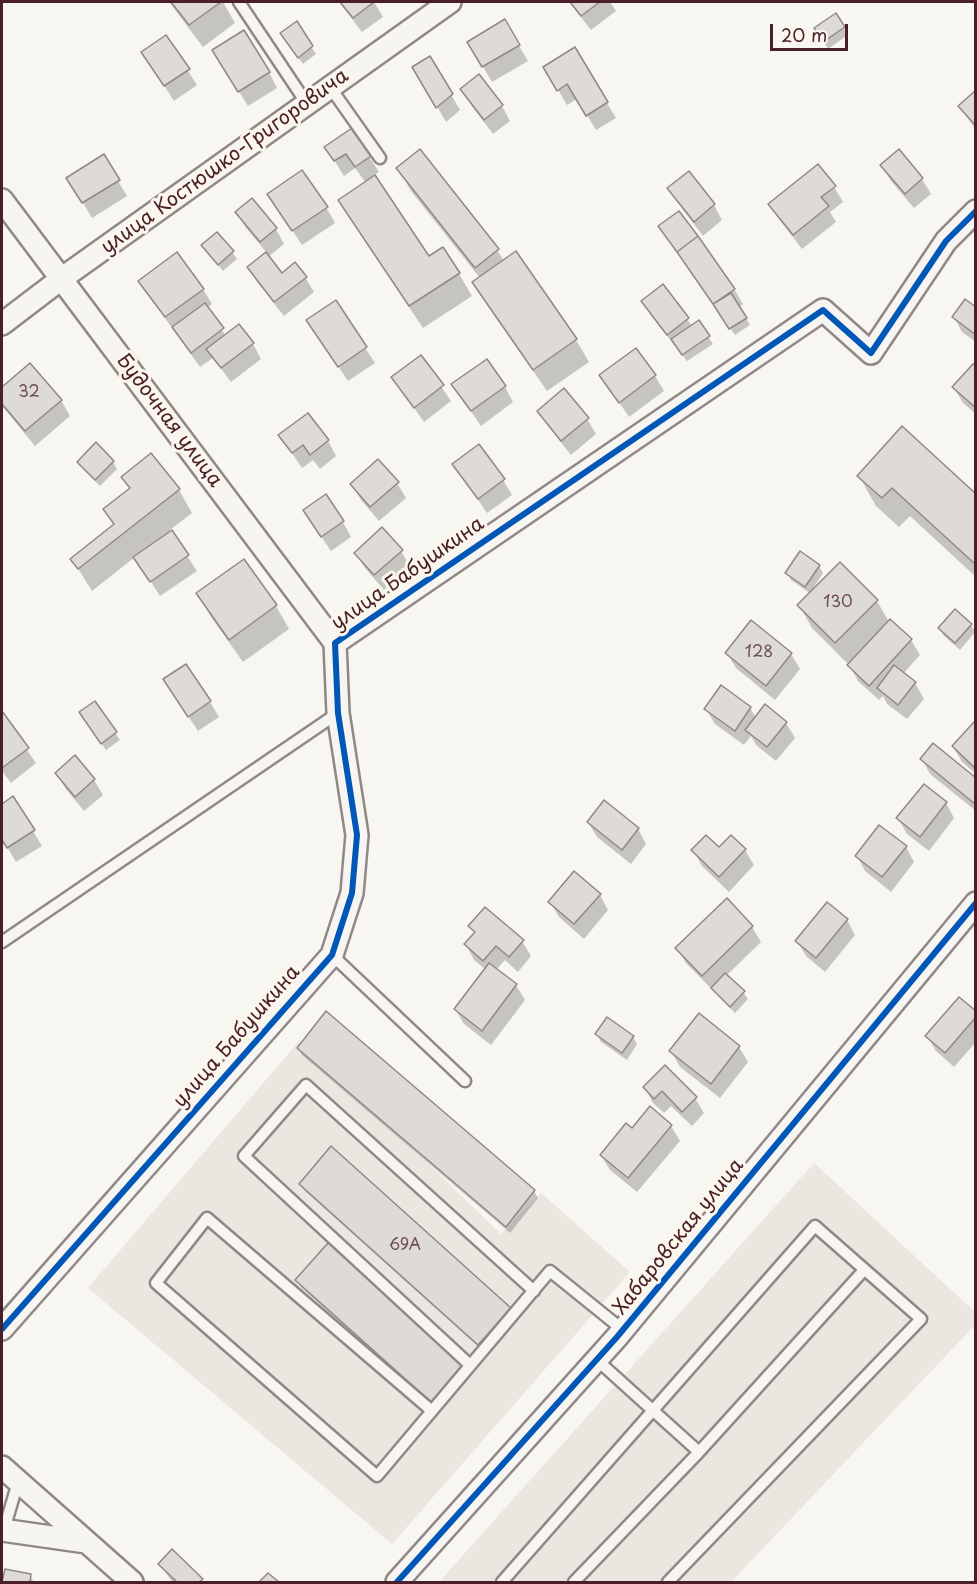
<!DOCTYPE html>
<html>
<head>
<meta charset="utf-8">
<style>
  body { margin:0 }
  #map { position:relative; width:977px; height:1584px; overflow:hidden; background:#f8f6f0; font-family:"Playpen Sans",sans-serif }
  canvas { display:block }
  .frame { position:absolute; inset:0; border:3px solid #4a1f2b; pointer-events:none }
  .scale { position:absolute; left:770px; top:24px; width:78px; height:27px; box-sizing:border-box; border:3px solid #4a1f2b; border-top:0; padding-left:8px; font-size:18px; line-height:21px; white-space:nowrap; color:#4a1f2b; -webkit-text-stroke:4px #fbf7ec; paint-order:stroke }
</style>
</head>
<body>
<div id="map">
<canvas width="977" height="1584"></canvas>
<div class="frame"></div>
<div class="scale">20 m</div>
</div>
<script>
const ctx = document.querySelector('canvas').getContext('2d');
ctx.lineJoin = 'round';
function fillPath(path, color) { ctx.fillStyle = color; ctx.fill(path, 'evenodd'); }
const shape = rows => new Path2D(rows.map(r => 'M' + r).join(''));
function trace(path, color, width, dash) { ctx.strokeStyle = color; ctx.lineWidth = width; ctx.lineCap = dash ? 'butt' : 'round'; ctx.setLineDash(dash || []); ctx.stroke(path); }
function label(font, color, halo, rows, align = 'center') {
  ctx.font = font + ' "Playpen Sans",sans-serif'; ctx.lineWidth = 6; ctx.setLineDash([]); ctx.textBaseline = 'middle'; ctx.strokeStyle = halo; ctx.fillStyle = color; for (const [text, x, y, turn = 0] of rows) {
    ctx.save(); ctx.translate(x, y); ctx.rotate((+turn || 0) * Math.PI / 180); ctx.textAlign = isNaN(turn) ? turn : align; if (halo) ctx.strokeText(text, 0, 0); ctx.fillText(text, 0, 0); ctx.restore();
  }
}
fillPath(shape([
  [300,1040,501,1234,541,1193,630,1272,392,1544,88,1288],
  [814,1163,975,1312,975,1325,731,1582,439,1582]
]), '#ebe6df');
fillPath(shape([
  [169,2,223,2,235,23,203,47],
  [339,2,374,2,383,17,362,32],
  [569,2,610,2,616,11,591,30],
  [835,15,848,35,828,49,816,29],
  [504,21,528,61,492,82,469,42],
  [296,24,316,54,303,64,286,40],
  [166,37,197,85,174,101,152,67],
  [430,58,460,110,446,122,414,67],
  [223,66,269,72,277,88,248,106],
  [545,68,607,103,616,118,596,130,577,99,567,105],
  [462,90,502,106,510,121,493,134,471,105],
  [976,92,976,130,959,106],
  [352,130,379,172,374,175,429,258,459,274,472,296,423,328,353,223,366,183,355,168,344,176,326,147],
  [899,152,922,179,931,194,914,208,891,181,882,166],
  [103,156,127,196,92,218,77,193],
  [398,168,497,250,504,261,576,340,589,362,547,391,487,305,474,282,480,278,411,191],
  [688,173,714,205,722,220,703,236,678,203,669,188],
  [834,187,843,202,830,212,836,222,802,249,779,219,770,204],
  [269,195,326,207,335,223,302,245],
  [237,213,276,229,284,244,268,257,282,275,305,277,314,292,284,316,257,282,248,267,267,253,246,228],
  [660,227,734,289,743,304,739,307,750,325,735,335],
  [203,246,232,252,237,259,223,271],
  [140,281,203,289,212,304,207,308,226,336,253,344,261,359,231,382,213,358,200,367,149,296],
  [663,286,692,326,698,322,713,344,687,361,652,317,643,302],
  [335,302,375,363,348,381,317,335],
  [976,308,976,342,962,332,954,317],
  [421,357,451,401,424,422,393,378],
  [30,365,61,400,70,416,35,446,2,406,2,389],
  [976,368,976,414,963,403,954,388],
  [601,375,655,376,664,391,629,417],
  [453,385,505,387,513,402,481,426],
  [539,411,587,419,596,434,571,455,548,426],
  [280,435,328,441,336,456,320,469,313,460,302,468],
  [79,462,113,462,117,469,100,486,83,469],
  [454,464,503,480,512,495,487,513],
  [859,476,976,496,976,577,910,516,899,527,876,506],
  [123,477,179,490,192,513,170,530,197,571,160,596,135,557,92,591,72,559,114,526,105,509,130,489],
  [397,483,406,498,379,521,361,500,352,485],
  [343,522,351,537,331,551,314,526],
  [401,551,410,566,384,590,365,568,356,553],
  [801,553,819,566,823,573,812,590,813,591,877,601,889,622,911,640,920,655,903,674,915,683,924,699,907,719,887,704,883,696,879,700,858,681,850,666,812,628,799,605,811,594,791,580,787,573],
  [244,561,276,606,289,629,243,662,211,617,198,594],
  [971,625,975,632,960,650,944,636,939,628],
  [727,653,791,654,800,669,775,700,736,668],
  [721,687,750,708,756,718,786,723,795,738,776,761,756,745,751,736,744,745,715,724,706,709],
  [174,695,210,702,219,717,198,731],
  [95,703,120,740,106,750,85,720],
  [2,714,36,763,11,783,2,771],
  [976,723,976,774,962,762,953,747],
  [75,757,94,780,103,795,84,811,65,788,57,773],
  [922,759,976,780,976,811,930,774],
  [13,798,42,846,16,862,2,838,2,805],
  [946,803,954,818,929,851,907,834,898,818],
  [588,822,638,829,646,844,631,864,597,837],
  [906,847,914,862,891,892,865,871,857,856],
  [719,849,745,850,754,865,729,892,702,866,693,850],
  [600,895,608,910,584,939,559,917,550,902],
  [727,901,752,927,761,942,726,976,743,992,748,999,735,1013,686,963,677,948],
  [847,920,855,935,825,972,806,956,797,941],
  [470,926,522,941,531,956,518,972,505,960,496,970,516,985,525,1000,491,1045,464,1024,455,1009,486,970,474,960,466,944,475,934],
  [976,1013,976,1042,954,1067,936,1051,927,1036],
  [699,1015,739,1047,748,1062,720,1098,680,1067,671,1051],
  [597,1035,633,1037,637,1044,627,1060,601,1042],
  [298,1048,534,1191,538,1198,510,1233,302,1055],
  [665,1067,695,1098,704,1113,692,1126,671,1106,664,1113,653,1103,645,1088],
  [671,1126,680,1141,637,1192,610,1170,601,1155,632,1130],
  [300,1184,510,1309,514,1316,483,1351,305,1191],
  [297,1280,467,1374,435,1408,301,1287],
  [160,1564,202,1580,203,1582,172,1582],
  [6,1570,30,1576,34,1582,4,1582]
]), '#0003');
const building = shape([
  [171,2,221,2,189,25,171,2],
  [340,2,374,2,353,18,340,2],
  [570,2,600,2,581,16,570,2],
  [836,13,845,27,823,42,814,28,836,13],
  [505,19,520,45,482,67,467,42,505,19],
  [297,21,313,46,298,58,280,33,297,21],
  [244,30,270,72,238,92,212,50,244,30],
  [166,35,190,69,164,86,141,52,166,35],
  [575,47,608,102,586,116,567,84,557,91,543,67,575,47],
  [430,56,453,94,436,108,412,67,430,56],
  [479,74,503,105,484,120,460,89,479,74],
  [976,90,976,126,958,106,976,90],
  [352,128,371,156,355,167,346,154,334,161,324,147,352,128],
  [420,149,499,249,475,268,396,168,420,149],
  [899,149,923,178,905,194,880,165,899,149],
  [104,154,120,180,82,203,66,178,104,154],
  [818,164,836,186,821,197,829,206,793,235,768,204,818,164],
  [302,170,328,207,292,231,267,194,302,170],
  [689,171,715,204,694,222,667,188,689,171],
  [375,175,429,256,443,247,460,273,409,306,338,200,375,175],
  [252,198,277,228,260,242,235,212,252,198],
  [679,211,698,236,677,252,658,226,679,211],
  [217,232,234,251,218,265,201,245,217,232],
  [698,236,735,289,713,304,677,252,698,236],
  [516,251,577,339,533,370,472,282,516,251],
  [177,252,204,289,165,317,138,281,177,252],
  [266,252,282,273,295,262,307,277,274,302,247,267,266,252],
  [663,284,689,318,667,335,641,301,663,284],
  [731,293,747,318,729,329,713,304,731,293],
  [965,299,976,307,976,335,952,317,965,299],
  [336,300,367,347,338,367,306,320,336,300],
  [205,303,224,328,191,353,172,327,205,303],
  [699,320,710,336,682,355,671,339,699,320],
  [239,324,254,343,221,368,206,349,239,324],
  [636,348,656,375,619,403,599,375,636,348],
  [421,355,444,385,414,408,391,377,421,355],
  [487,359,506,386,471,411,451,384,487,359],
  [30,363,62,400,25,431,2,404,2,387,30,363],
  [973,364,976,366,976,408,952,387,973,364],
  [564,388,589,418,561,441,537,411,564,388],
  [308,413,329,440,310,455,303,445,292,453,278,435,308,413],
  [902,426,976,494,976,565,892,488,882,498,857,476,902,426],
  [96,442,114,461,95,480,77,462,96,442],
  [479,444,505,479,478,499,452,464,479,444],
  [151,453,180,489,78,569,70,559,114,524,103,509,130,488,121,477,151,453],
  [378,459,399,482,370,507,350,484,378,459],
  [326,494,344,521,321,537,303,510,326,494],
  [382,527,403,550,374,575,354,553,382,527],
  [172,530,189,555,150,582,133,557,172,530],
  [800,551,820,565,805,587,785,573,800,551],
  [244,559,277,605,229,640,196,593,244,559],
  [840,562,878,600,835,643,797,605,840,562],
  [955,609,972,624,955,643,938,628,955,609],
  [890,619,912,639,869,686,847,665,890,619],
  [751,620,792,653,766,686,725,653,751,620],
  [186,664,211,701,188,717,163,679,186,664],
  [894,665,916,682,898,705,877,688,894,665],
  [721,685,751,707,735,731,704,709,721,685],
  [95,701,117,732,101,744,79,712,95,701],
  [765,704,787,722,767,747,745,730,765,704],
  [2,711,29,748,2,768,2,711],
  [975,721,976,721,976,769,952,746,975,721],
  [933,743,976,778,975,804,920,759,933,743],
  [75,755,95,779,75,797,55,773,75,755],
  [924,784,947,802,920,837,896,818,924,784],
  [13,796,35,830,7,848,2,840,2,804,13,796],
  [604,800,639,828,622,850,587,822,604,800],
  [879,825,907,846,882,877,855,856,879,825],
  [706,835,719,847,731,835,746,849,719,877,691,850,706,835],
  [574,871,601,894,574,924,548,902,574,871],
  [727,898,753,926,702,976,675,948,727,898],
  [827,902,848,919,816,958,795,941,827,902],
  [485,907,524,940,509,957,496,946,483,961,464,944,475,932,468,926,485,907],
  [489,963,517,984,482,1031,454,1009,489,963],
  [725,973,745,991,730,1007,711,988,725,973],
  [959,997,976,1011,976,1017,945,1053,925,1036,959,997],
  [326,1011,535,1190,506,1227,297,1048,326,1011],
  [699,1013,740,1046,711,1084,669,1051,699,1013],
  [607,1017,634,1036,622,1053,595,1034,607,1017],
  [665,1065,697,1097,682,1112,662,1091,654,1099,643,1087,665,1065],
  [650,1106,672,1125,628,1178,600,1155,626,1123,632,1128,650,1106],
  [331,1146,511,1308,478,1345,299,1184,331,1146],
  [328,1243,465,1366,431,1402,295,1280,328,1243],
  [172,1549,203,1579,199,1582,177,1582,158,1564,172,1549],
  [5,1569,31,1574,30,1582,2,1582,5,1569],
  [268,1573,279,1582,259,1582,268,1573]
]);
fillPath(building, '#dedad7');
trace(building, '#918787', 1.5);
const lane = shape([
  [239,2,307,104],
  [330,87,380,158],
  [2,942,338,713],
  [332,955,465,1081],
  [597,1360,699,1452,864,1270],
  [470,1365,244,1156,306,1085,534,1291],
  [432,1411,207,1218,156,1283,377,1476,550,1271,623,1330],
  [3,1533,18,1482],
  [502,1582,815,1226,921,1319,668,1582],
  [574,1582,699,1452]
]);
const street = shape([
  [2,200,335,643],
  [2,324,61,279,450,2],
  [2,1329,332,955,352,893,357,835,338,713,335,643,823,310,871,353,946,241,976,211],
  [2,1467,132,1582],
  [2,1530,86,1542],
  [397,1582,617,1337,976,903]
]);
trace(lane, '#918787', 15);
trace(street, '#918787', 26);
trace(lane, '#f6f5f1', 10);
trace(street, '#f6f5f1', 21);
trace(shape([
  [2,1329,332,955,352,893,357,835,338,713,335,643,823,310,871,353,946,241,976,211],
  [397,1582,617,1337,976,903]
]), '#0057b8', 6);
label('16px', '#6f4e56', null, [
  ["32",29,393],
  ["130",838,603],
  ["128",759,653],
  ["69А",405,1246]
]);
label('20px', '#4a1f2b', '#fbf7ec', [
  ["улица Костюшко-Григоровича",225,162,-36],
  ["Будочная улица",169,421,53],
  ["улица Бабушкина",408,574,-35],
  ["улица Бабушкина",237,1037,-49],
  ["Хабаровская улица",679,1237,-51]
]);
</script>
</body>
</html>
